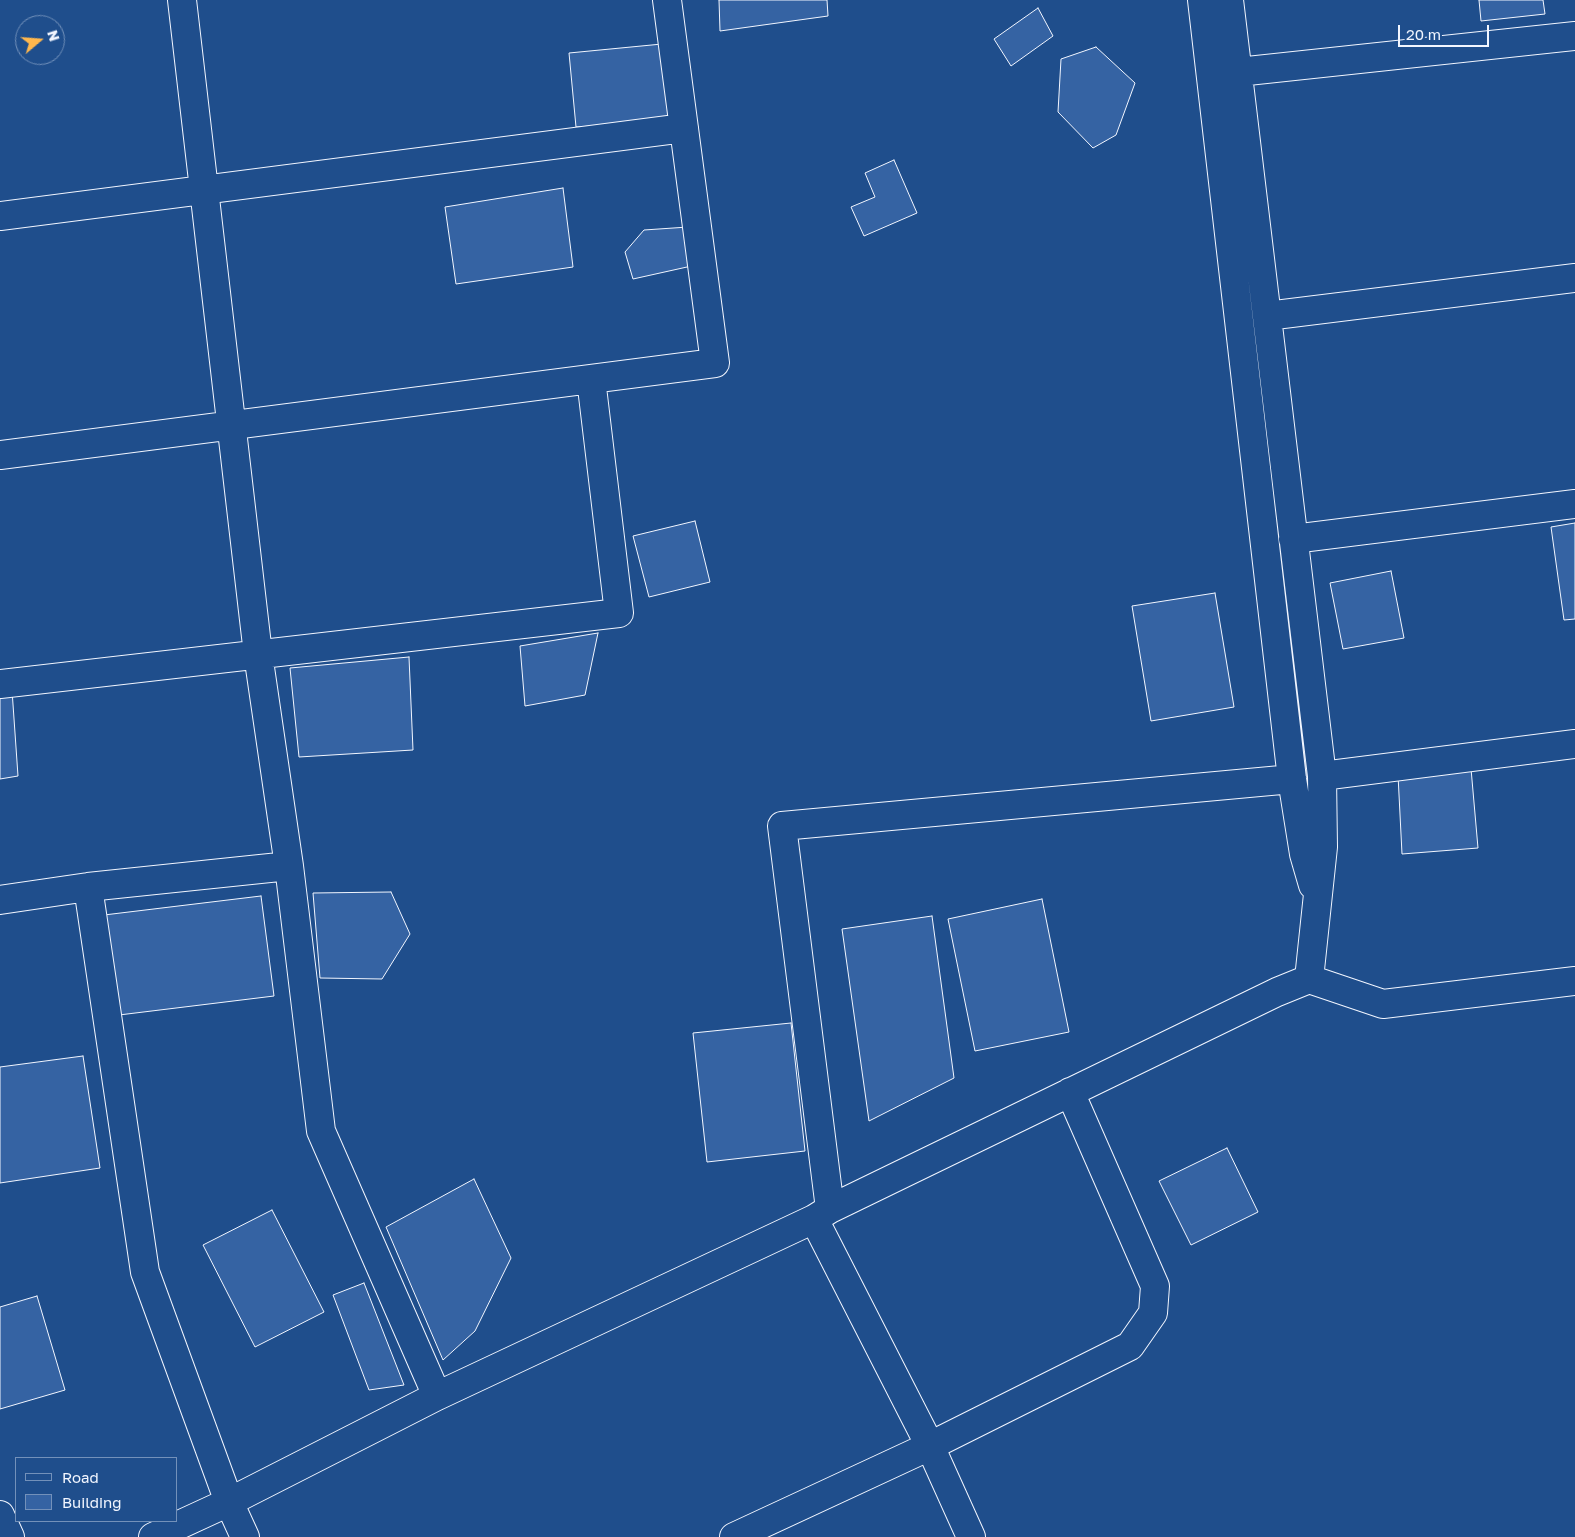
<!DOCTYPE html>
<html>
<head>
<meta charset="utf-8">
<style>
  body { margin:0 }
  #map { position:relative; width:1575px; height:1537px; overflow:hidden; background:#1f4e8c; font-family:"Golos Text",sans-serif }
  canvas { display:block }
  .legend { position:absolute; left:15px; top:1457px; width:162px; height:65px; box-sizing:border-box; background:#1f4e8c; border:1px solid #7391ba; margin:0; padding:6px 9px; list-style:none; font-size:15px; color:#f2f6ff }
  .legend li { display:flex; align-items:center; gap:10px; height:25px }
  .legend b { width:25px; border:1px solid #7391ba }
  .north { position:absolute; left:15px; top:15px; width:50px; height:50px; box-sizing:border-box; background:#1f4e8c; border:1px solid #7391ba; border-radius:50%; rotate:72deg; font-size:14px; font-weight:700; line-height:20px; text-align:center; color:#f2f6ff }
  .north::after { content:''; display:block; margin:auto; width:18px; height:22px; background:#ffb74d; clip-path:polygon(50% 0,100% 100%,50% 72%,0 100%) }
  .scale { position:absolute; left:1398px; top:25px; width:91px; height:22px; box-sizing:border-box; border:2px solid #f2f6ff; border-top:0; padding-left:6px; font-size:15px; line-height:18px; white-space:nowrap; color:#f2f6ff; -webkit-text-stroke:4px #1f4e8c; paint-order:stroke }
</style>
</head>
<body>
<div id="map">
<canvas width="1575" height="1537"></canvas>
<ul class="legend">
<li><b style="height:6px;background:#1f4e8c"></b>Road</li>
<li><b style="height:14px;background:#3563a3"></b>Building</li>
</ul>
<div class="north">N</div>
<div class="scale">20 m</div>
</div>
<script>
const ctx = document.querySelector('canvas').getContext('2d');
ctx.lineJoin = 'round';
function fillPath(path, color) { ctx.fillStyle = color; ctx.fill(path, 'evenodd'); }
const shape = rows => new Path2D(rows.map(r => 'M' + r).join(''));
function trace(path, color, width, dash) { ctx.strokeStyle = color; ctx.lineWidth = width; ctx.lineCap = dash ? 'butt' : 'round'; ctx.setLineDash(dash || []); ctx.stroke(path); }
const building = shape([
  [719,0,827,0,828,16,720,31,719,0],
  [1479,0,1543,0,1545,14,1481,21,1479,0],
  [1038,8,1053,36,1011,66,994,39,1038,8],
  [662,44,674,121,576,127,569,53,662,44],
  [1096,47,1135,83,1116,135,1093,148,1058,112,1061,59,1096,47],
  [894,160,917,213,864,236,851,207,875,197,865,173,894,160],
  [563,188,573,267,456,284,445,207,563,188],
  [688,227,696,265,633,279,625,252,644,230,688,227],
  [695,521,710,582,649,597,633,536,695,521],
  [1575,523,1575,619,1564,620,1551,527,1575,523],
  [1391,571,1404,638,1343,649,1330,583,1391,571],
  [1215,593,1234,707,1151,721,1132,606,1215,593],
  [598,633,585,695,525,706,520,646,598,633],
  [409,657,413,750,299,757,290,668,409,657],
  [12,690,18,776,0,779,0,692,12,690],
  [1470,757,1478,848,1402,854,1398,775,1470,757],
  [391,892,410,934,382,979,320,978,313,893,391,892],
  [261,896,274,996,119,1015,104,915,261,896],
  [1042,899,1069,1032,975,1051,948,919,1042,899],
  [932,916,954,1078,869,1121,842,929,932,916],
  [791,1023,805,1151,707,1162,693,1033,791,1023],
  [83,1056,100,1168,0,1183,0,1067,83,1056],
  [1227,1148,1258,1212,1191,1245,1159,1181,1227,1148],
  [474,1179,511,1258,475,1331,443,1360,386,1227,474,1179],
  [272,1210,324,1312,255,1347,203,1245,272,1210],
  [364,1283,404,1385,369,1390,333,1295,364,1283],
  [37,1296,65,1390,0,1409,0,1307,37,1296]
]);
fillPath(building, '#3563a3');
trace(building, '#f2f6ff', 1);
const minor = shape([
  [182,0,258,654,289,866,321,1131,437,1396],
  [1202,0,1292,779,1304,854,1313,885],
  [1238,72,1575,36],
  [0,216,684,128],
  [1267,316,1575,278],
  [0,455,715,363,667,0],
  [1293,539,1575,504],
  [0,684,619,613,591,379],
  [1322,776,1575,744],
  [88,887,145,1272,229,1502,245,1537],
  [0,900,88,887,289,866],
  [1309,979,1383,1004,1575,981],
  [830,1209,782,826,1292,779],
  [814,1219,930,1446,971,1537],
  [0,1515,10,1537],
  [153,1537,229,1502,437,1396,814,1219,830,1209,1277,992,1309,979,1323,847,1322,776,1229,0],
  [734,1537,930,1446,1130,1346,1153,1313,1155,1286,1070,1092]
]);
trace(minor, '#f2f6ff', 30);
trace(minor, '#1f4e8c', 28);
</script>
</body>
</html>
